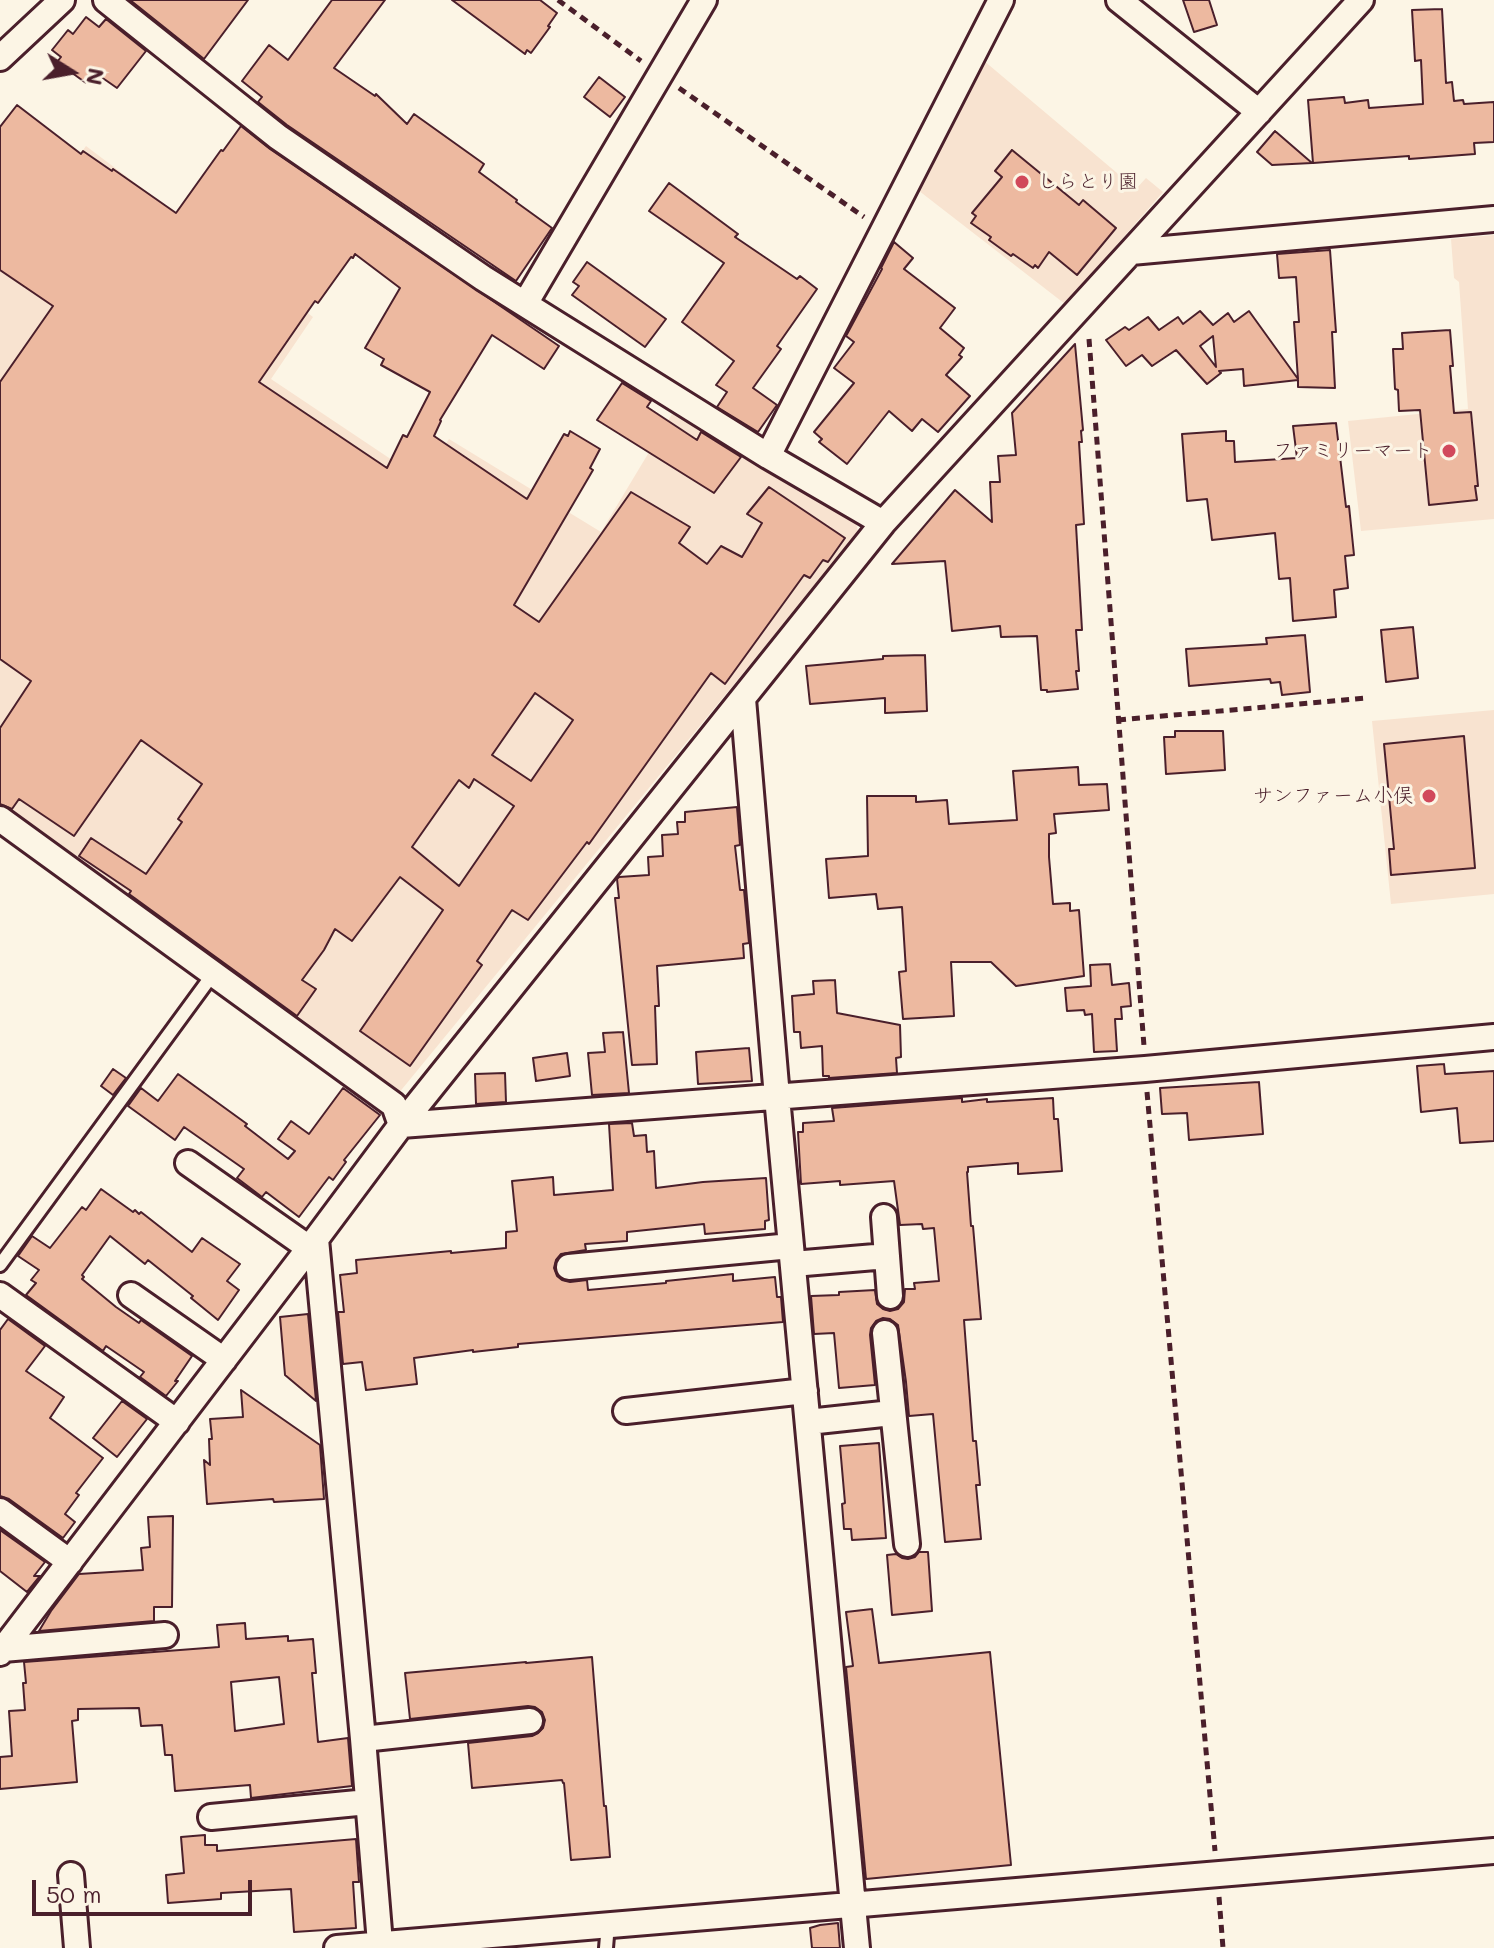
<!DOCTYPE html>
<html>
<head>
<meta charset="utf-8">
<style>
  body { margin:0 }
  #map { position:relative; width:1494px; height:1948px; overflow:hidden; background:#fcf5e5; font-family:Mali,sans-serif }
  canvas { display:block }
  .north { position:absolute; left:32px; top:32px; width:80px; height:80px; -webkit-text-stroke:6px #fcf5e5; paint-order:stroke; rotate:101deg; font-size:22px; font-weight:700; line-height:32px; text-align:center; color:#4a1f2b }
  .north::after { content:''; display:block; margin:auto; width:28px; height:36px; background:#4a1f2b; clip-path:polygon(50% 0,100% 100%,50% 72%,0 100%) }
  .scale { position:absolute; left:32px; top:1880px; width:220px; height:36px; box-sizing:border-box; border:4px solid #4a1f2b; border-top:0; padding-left:10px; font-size:24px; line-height:28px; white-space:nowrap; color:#4a1f2b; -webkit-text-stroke:6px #fcf5e5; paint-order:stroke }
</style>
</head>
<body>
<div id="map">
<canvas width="1494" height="1948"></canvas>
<div class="north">N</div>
<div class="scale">50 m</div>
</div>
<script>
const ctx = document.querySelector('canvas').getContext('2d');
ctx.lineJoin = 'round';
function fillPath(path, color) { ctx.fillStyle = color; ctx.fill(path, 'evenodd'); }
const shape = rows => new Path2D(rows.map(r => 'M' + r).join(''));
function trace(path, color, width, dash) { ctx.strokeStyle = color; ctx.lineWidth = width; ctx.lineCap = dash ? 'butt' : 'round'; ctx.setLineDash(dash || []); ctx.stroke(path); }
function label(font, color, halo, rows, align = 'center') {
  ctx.font = font + ' Mali,"Klee One",sans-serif'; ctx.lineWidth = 6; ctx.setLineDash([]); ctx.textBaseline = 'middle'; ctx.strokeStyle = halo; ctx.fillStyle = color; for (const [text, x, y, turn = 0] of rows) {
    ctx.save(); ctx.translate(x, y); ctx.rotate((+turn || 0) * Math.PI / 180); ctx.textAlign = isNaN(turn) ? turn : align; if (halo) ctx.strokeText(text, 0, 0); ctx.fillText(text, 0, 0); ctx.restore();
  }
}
fillPath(shape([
  [983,60,1136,189,1146,178,1163,192,1065,304,914,187],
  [86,146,313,317,271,379,422,480,449,439,601,532,672,414,856,521,858,533,398,1094,0,809,0,264],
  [1494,235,1494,519,1361,531,1348,421,1468,409,1459,282,1454,278,1451,239],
  [1494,710,1494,894,1391,904,1372,721]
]), '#f8e3d0');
const building = shape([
  [130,0,248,0,204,59,130,0],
  [332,0,385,0,334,68,375,96,376,94,407,124,414,114,484,164,479,172,517,200,516,202,552,228,516,281,287,125,258,102,262,97,242,81,269,45,288,60,332,0],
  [452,0,540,0,557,13,548,26,550,27,531,53,527,50,525,54,452,0],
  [1183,0,1209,0,1217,25,1194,32,1183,0],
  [1442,9,1446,83,1452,82,1454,101,1463,100,1464,104,1494,102,1494,142,1474,143,1475,154,1409,159,1409,156,1313,163,1308,100,1344,97,1345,103,1368,100,1369,108,1423,104,1421,60,1415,61,1412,10,1442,9],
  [86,17,99,27,106,19,146,51,117,88,94,72,86,83,57,62,61,57,52,50,68,30,73,34,86,17],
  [599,77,625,97,610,117,584,97,599,77],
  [17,105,81,154,83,151,112,171,113,169,176,213,221,150,223,151,241,126,270,149,559,346,544,369,492,335,440,420,441,421,434,436,527,499,564,434,568,436,570,431,600,449,590,468,593,470,514,605,539,622,631,492,690,527,679,543,707,564,721,546,742,557,762,523,747,514,769,487,845,538,828,562,823,560,810,578,804,575,725,684,711,673,589,844,587,842,528,920,512,910,477,961,482,965,410,1066,360,1031,443,910,400,877,352,941,335,929,324,950,302,980,316,989,297,1016,129,894,131,891,79,856,91,838,146,874,182,822,178,819,202,784,141,740,74,836,19,799,12,809,0,804,0,728,31,681,0,659,0,382,53,306,0,270,0,127,17,105],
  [355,254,400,288,365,348,384,359,381,365,430,392,407,437,403,435,387,468,259,382,315,301,318,303,351,257,353,258,355,254],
  [535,693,573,720,531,781,492,755,535,693],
  [474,779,514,806,459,886,412,847,459,780,469,788,474,779],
  [1275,131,1312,163,1272,165,1257,152,1275,131],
  [1012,150,1079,205,1083,200,1116,228,1077,275,1049,252,1038,268,1035,265,1033,268,1013,254,1011,256,989,240,991,237,971,223,976,216,972,213,1002,177,995,171,1012,150],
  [669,183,738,234,735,237,797,279,800,276,817,289,777,346,781,349,753,388,777,405,758,432,717,407,727,392,716,385,734,361,682,322,724,263,649,211,669,183],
  [894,242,913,258,904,269,955,308,940,328,964,348,959,355,962,357,946,375,970,396,938,432,922,419,912,431,889,411,847,464,819,442,822,439,814,432,854,383,834,368,854,342,846,336,882,269,881,268,894,242],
  [1330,250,1336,332,1332,332,1335,388,1298,387,1298,380,1244,386,1243,369,1219,371,1221,373,1207,384,1176,350,1152,366,1142,355,1126,366,1106,340,1125,327,1129,330,1148,317,1159,330,1178,317,1183,324,1200,311,1213,325,1228,313,1234,322,1249,311,1298,379,1294,322,1299,322,1296,277,1279,278,1277,254,1330,250],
  [1213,336,1216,367,1200,346,1213,336],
  [587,262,666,319,645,347,572,295,579,286,573,282,587,262],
  [1450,330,1453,366,1450,366,1454,413,1471,412,1478,486,1475,486,1477,500,1429,505,1420,410,1399,411,1398,390,1395,389,1393,349,1403,349,1402,333,1450,330],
  [1075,344,1083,430,1081,431,1082,442,1079,442,1084,524,1076,525,1082,630,1076,630,1079,671,1076,671,1078,689,1047,692,1047,690,1041,690,1037,636,1001,637,1000,626,952,631,945,561,892,564,955,490,992,522,990,482,1000,482,998,456,1016,455,1012,413,1075,344],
  [622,383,651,401,647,407,697,440,701,432,741,457,714,493,597,420,622,383],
  [1336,423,1346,507,1349,506,1354,555,1345,556,1348,588,1334,590,1336,617,1293,621,1290,578,1279,579,1275,533,1212,540,1207,499,1187,501,1182,434,1226,431,1226,441,1234,441,1235,462,1297,458,1293,426,1336,423],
  [1413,627,1418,678,1386,682,1381,630,1413,627],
  [1305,635,1310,692,1282,695,1280,682,1271,683,1270,679,1189,686,1186,649,1267,644,1266,638,1305,635],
  [925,655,927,711,885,713,885,698,810,704,806,666,883,659,883,656,925,655],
  [1175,731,1223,731,1225,770,1166,774,1164,737,1175,737,1175,731],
  [1464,736,1475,868,1391,875,1389,849,1394,849,1384,744,1464,736],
  [1078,767,1079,785,1107,784,1109,810,1054,814,1056,833,1049,834,1049,857,1053,904,1070,903,1070,911,1079,910,1084,976,1016,986,991,962,951,962,954,1016,903,1019,899,972,906,971,902,907,878,909,876,894,829,898,826,859,868,856,867,796,916,796,916,802,947,800,949,824,1017,820,1013,771,1078,767],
  [737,807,740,845,735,846,740,890,744,890,749,943,743,944,744,958,657,966,659,1006,655,1006,657,1064,632,1065,615,898,619,898,617,879,619,877,649,875,648,857,663,856,662,835,678,834,677,822,685,822,685,812,737,807],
  [1110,964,1112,985,1129,983,1131,1006,1121,1007,1122,1019,1115,1019,1117,1051,1094,1052,1092,1014,1085,1015,1084,1010,1067,1011,1065,988,1091,986,1090,965,1110,964],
  [835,980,837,1013,900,1025,901,1057,896,1058,897,1073,829,1078,829,1076,823,1076,822,1046,801,1048,800,1032,794,1032,792,996,814,994,813,981,835,980],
  [623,1032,629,1093,592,1095,588,1053,605,1052,603,1033,623,1032],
  [749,1048,752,1081,698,1084,696,1052,749,1048],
  [567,1053,570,1076,536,1081,533,1058,567,1053],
  [1444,1064,1445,1074,1494,1071,1494,1141,1460,1143,1457,1108,1421,1112,1417,1066,1444,1064],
  [113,1069,126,1078,113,1095,101,1086,113,1069],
  [505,1073,506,1102,476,1104,475,1074,505,1073],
  [178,1074,247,1124,245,1126,288,1159,295,1151,278,1139,291,1121,309,1134,343,1088,380,1115,344,1160,346,1162,333,1180,329,1177,299,1217,266,1192,262,1197,237,1178,244,1169,184,1127,175,1140,128,1106,141,1088,158,1101,178,1074],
  [1259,1082,1263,1134,1189,1140,1187,1113,1162,1114,1160,1088,1259,1082],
  [962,1098,962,1102,987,1099,987,1102,1053,1098,1054,1119,1058,1119,1062,1171,1018,1174,1018,1163,968,1167,968,1172,967,1172,971,1226,973,1226,981,1319,964,1320,973,1441,976,1441,980,1485,976,1485,981,1539,945,1542,933,1414,909,1416,906,1382,898,1325,890,1319,883,1318,876,1321,871,1328,870,1335,875,1385,839,1388,834,1333,814,1334,811,1296,839,1295,839,1292,875,1290,877,1304,883,1309,890,1311,898,1309,904,1302,905,1289,915,1289,914,1283,939,1281,934,1228,923,1229,922,1224,900,1225,894,1181,840,1185,840,1181,801,1184,798,1132,803,1132,803,1123,834,1121,832,1108,962,1098],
  [632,1123,634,1136,646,1135,647,1152,654,1151,656,1188,703,1182,766,1178,769,1220,765,1221,765,1229,705,1234,704,1224,627,1232,627,1241,585,1244,586,1250,561,1254,556,1260,554,1268,557,1276,562,1280,570,1282,587,1280,588,1290,666,1283,666,1281,733,1274,733,1281,775,1277,777,1297,781,1297,783,1322,518,1344,518,1347,473,1352,473,1350,414,1358,417,1384,366,1390,362,1362,343,1364,338,1312,344,1312,340,1275,357,1273,356,1260,451,1251,451,1253,506,1248,506,1232,517,1231,512,1181,553,1177,554,1195,613,1190,609,1124,632,1123],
  [101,1189,133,1212,135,1210,139,1214,141,1212,192,1252,202,1238,240,1264,227,1281,239,1290,218,1320,191,1298,193,1296,148,1260,145,1264,110,1236,82,1275,84,1277,82,1279,116,1307,139,1323,141,1320,192,1356,175,1381,178,1381,166,1396,140,1377,144,1372,106,1346,103,1351,26,1295,36,1283,31,1280,39,1270,18,1256,32,1236,50,1248,82,1207,86,1210,101,1189],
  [308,1314,316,1401,285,1375,280,1317,308,1314],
  [8,1319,45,1346,26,1371,64,1397,50,1418,103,1458,76,1493,79,1495,65,1514,75,1522,63,1538,9,1499,0,1496,0,1330,8,1319],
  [241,1390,320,1445,324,1499,274,1502,273,1499,207,1504,204,1460,210,1465,209,1439,212,1439,210,1419,243,1417,241,1390],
  [122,1401,147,1419,117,1457,93,1438,122,1401],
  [879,1443,886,1538,852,1540,851,1529,844,1529,842,1504,845,1503,840,1446,879,1443],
  [173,1516,172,1607,154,1607,154,1621,39,1631,51,1611,79,1574,143,1570,141,1548,150,1547,148,1517,173,1516],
  [0,1530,45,1562,34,1576,40,1576,27,1592,0,1571,0,1530],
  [919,1552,928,1552,932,1611,892,1615,887,1555,896,1554,902,1558,908,1559,915,1557,919,1552],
  [872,1609,879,1663,990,1652,1011,1865,866,1879,846,1667,853,1666,846,1612,872,1609],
  [245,1623,246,1639,288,1636,288,1641,313,1639,316,1673,312,1673,318,1742,348,1738,352,1786,251,1798,250,1785,175,1791,172,1755,165,1755,162,1725,141,1726,139,1708,78,1709,78,1720,72,1721,77,1782,0,1789,0,1757,12,1756,9,1711,25,1710,23,1683,26,1683,24,1662,219,1647,217,1625,245,1623],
  [279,1677,284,1724,235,1731,231,1682,279,1677],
  [592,1657,604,1806,606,1806,610,1857,571,1860,564,1783,563,1783,562,1780,472,1788,468,1743,532,1736,538,1733,543,1728,545,1720,542,1712,535,1707,528,1706,410,1719,405,1673,526,1662,526,1663,592,1657],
  [205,1835,205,1845,217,1845,217,1851,356,1839,359,1882,353,1882,356,1928,294,1932,291,1889,221,1893,221,1899,168,1903,166,1875,184,1873,181,1837,205,1835],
  [838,1923,840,1948,812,1948,810,1928,820,1925,838,1923]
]);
fillPath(building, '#edb9a0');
trace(building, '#4a1f2b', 2);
const service = shape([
  [0,1265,213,974],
  [606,1948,608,1924]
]);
const minor = shape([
  [106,0,278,137,483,278,768,456,883,523],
  [1119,0,1259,112],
  [0,58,62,0],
  [1131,252,1494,219],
  [525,304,704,0],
  [768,456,1001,0],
  [743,699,777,1097,857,1948],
  [0,819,394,1105,401,1125],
  [401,1125,1145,1069,1494,1037],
  [188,1163,309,1248],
  [884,1217,890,1296],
  [316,1239,363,1739,380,1943],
  [793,1264,887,1256],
  [569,1267,791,1246],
  [0,1295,177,1422],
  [131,1295,224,1360],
  [885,1333,907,1544],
  [626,1411,805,1391],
  [808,1422,892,1413],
  [0,1511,70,1562],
  [3,1649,165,1635],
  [0,1653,316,1239,401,1125,883,523,1361,0],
  [363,1739,530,1721],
  [211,1817,368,1802],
  [71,1875,77,1948],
  [337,1948,1494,1851]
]);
trace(service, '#4a1f2b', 18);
trace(minor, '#4a1f2b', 30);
trace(shape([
  [558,0,641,61],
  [679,88,864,217],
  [1089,339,1144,1046],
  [1118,720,1367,698],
  [1147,1092,1215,1851],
  [1219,1897,1223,1948]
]), '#4a1f2b', 5, [8, 6]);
trace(service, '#fcf5e5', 12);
trace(minor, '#fcf5e5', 24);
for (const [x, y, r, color] of [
  [1022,182,8,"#d1495b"],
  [1449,451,8,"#d1495b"],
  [1429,796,8,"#d1495b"]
]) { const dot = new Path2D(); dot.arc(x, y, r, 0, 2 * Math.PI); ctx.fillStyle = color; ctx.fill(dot); trace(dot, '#fcf5e5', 3); }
label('20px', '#4a1f2b', '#fcf5e5', [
  ["しらとり園",1038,182,"left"],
  ["ファミリーマート",1433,451],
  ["サンファーム小俣",1413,796]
], 'right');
</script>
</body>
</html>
